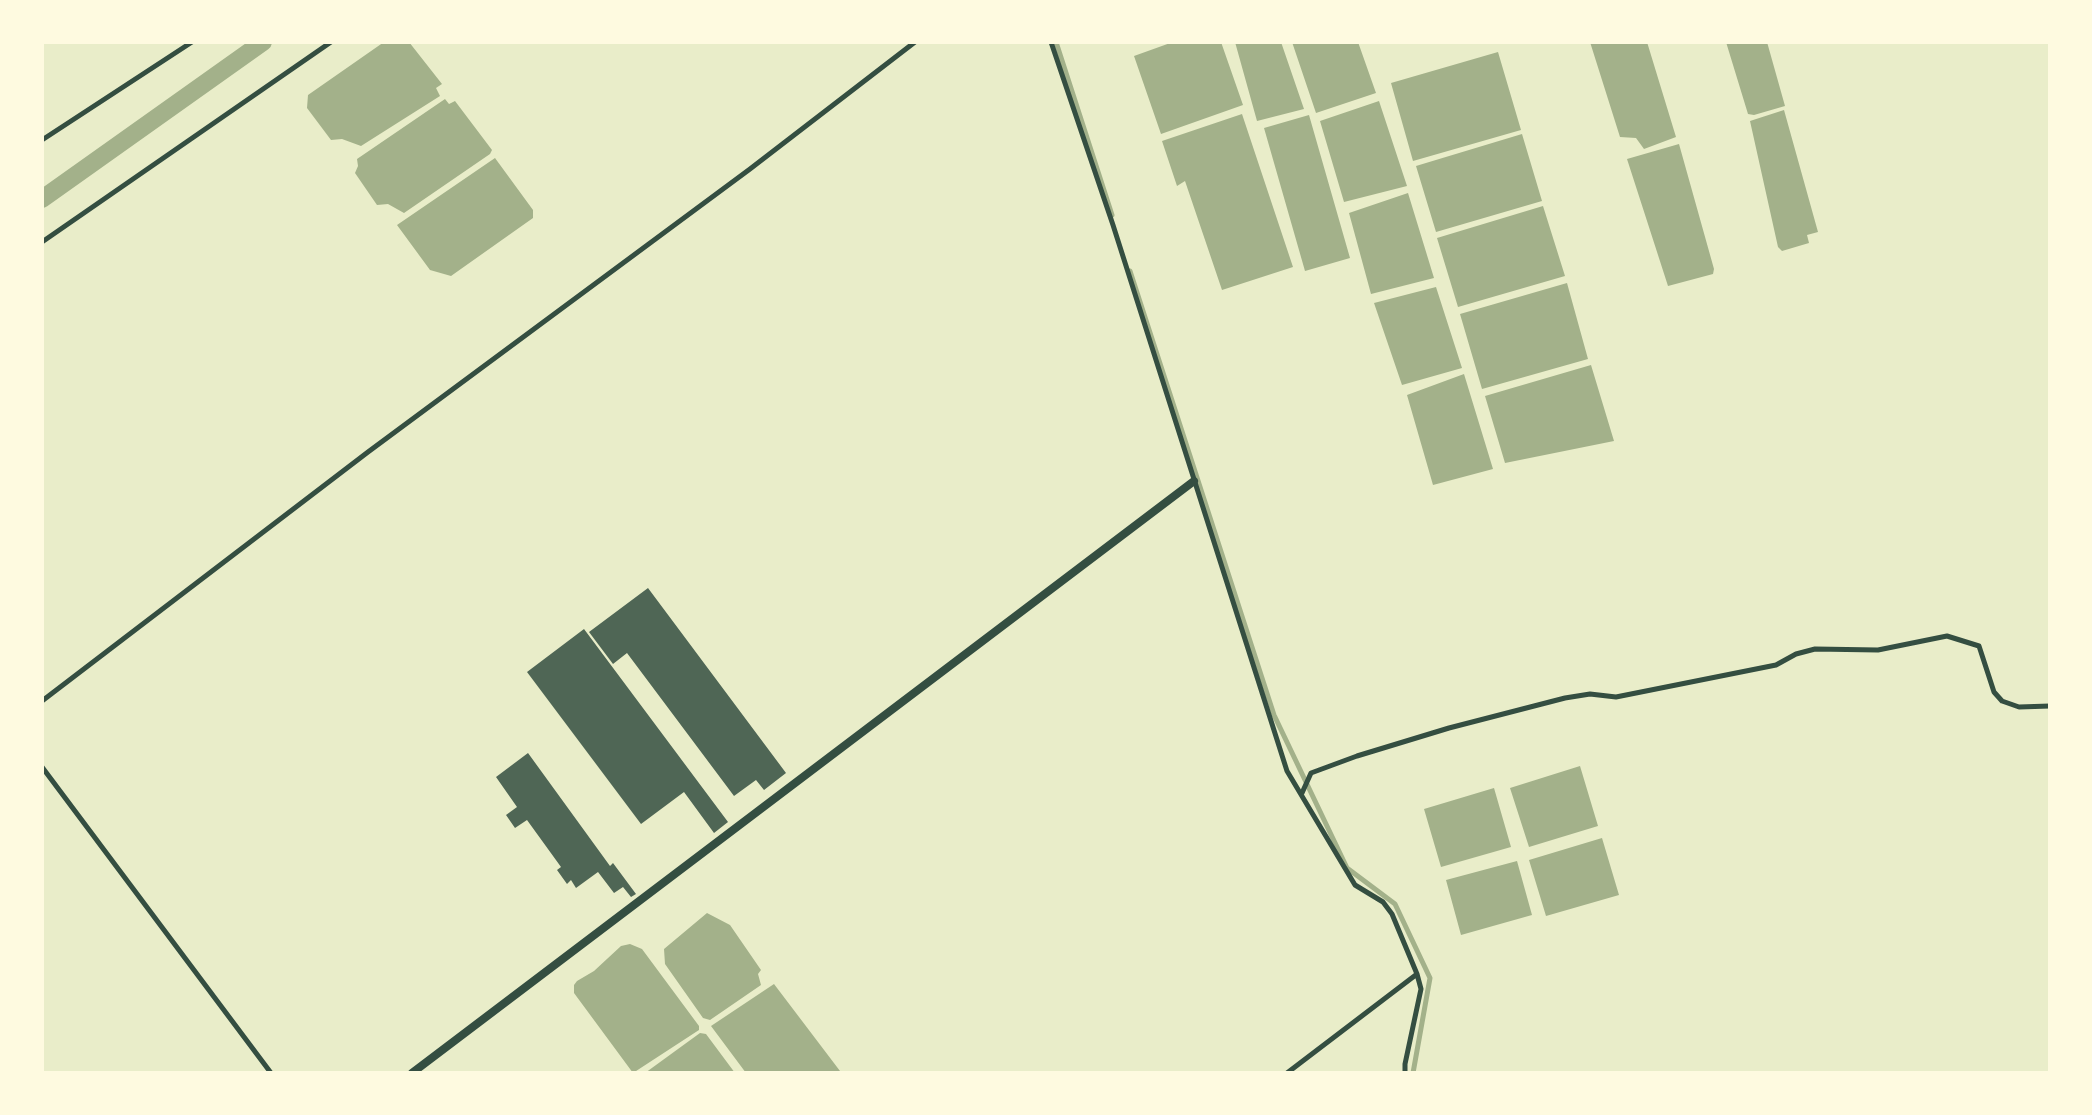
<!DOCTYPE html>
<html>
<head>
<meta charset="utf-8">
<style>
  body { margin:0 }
  #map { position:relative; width:2092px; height:1115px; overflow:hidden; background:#e9edc9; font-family:"Open Sans",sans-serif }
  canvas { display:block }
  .frame { position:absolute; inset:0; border:44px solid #fefae0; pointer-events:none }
</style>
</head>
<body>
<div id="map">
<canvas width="2092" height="1115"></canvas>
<div class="frame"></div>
</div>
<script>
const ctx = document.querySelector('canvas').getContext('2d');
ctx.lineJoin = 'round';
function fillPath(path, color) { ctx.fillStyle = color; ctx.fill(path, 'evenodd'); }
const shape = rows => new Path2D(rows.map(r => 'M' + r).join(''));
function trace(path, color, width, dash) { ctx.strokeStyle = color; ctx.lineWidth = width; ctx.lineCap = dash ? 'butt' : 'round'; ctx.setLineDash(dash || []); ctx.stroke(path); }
fillPath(shape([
  [384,42,409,42,442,84,436,88,440,96,361,146,342,139,331,140,307,108,308,95],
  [1173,42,1221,42,1243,105,1161,134,1134,56],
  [1235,42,1281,42,1304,109,1257,121],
  [1292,42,1358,42,1376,93,1316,113],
  [1590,42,1647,42,1676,137,1644,149,1636,138,1620,137],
  [1726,42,1767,42,1785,106,1754,115,1748,114],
  [1498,52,1521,130,1413,161,1391,83],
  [445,99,449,104,455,101,492,150,490,154,404,213,388,204,377,205,355,173,358,166,357,159],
  [1379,101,1407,186,1344,202,1320,121],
  [1784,110,1818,232,1807,235,1809,243,1782,251,1778,247,1750,121],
  [1242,114,1293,267,1222,290,1185,181,1177,186,1162,141],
  [1309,115,1350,258,1305,271,1264,128],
  [1522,134,1542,201,1436,232,1416,166],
  [1679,144,1714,269,1713,274,1668,286,1627,159],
  [495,158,533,210,533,218,451,276,430,270,397,225],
  [1408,193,1434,278,1371,294,1349,213],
  [1543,206,1565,276,1458,307,1437,238],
  [1567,283,1588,359,1482,389,1460,314],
  [1436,287,1462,368,1402,385,1374,303],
  [1591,365,1614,441,1505,463,1485,396],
  [1464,374,1493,469,1433,485,1407,395],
  [1580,766,1598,826,1529,847,1510,788],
  [1494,788,1511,847,1441,867,1424,809],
  [1602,838,1619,895,1546,916,1529,860],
  [1517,861,1532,915,1461,935,1446,880],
  [707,913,730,925,761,970,758,974,761,985,710,1020,703,1018,665,964,664,949],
  [630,944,642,949,699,1026,699,1030,633,1073,574,993,574,985,577,981,594,971,621,946],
  [774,984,840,1071,839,1073,746,1073,711,1026],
  [700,1033,706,1034,735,1073,645,1073]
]), '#a3b18a');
trace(shape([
  [1056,42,1112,215],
  [1130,271,1274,715,1347,868,1395,904,1430,978,1413,1073]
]), '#a3b18a', 5);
trace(shape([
  [42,199,263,42]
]), '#a3b18a', 18);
fillPath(shape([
  [648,588,786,773,764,790,756,780,734,796,627,653,613,664,589,632],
  [584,629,728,822,714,833,684,792,641,824,527,672],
  [528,753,610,866,613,863,636,894,631,897,623,887,614,893,598,872,576,888,571,880,567,884,557,870,561,867,527,820,515,828,506,815,517,807,496,777]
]), '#4f6655');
trace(shape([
  [1051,42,1113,225,1287,771,1355,885,1383,902,1392,914,1417,974,1421,989,1405,1064,1405,1073],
  [42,140,192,42],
  [42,242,331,42],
  [42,701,368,452,750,169,915,42],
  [42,767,271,1073],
  [1302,793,1311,773,1357,756,1449,728,1565,698,1590,694,1616,697,1776,665,1796,654,1815,649,1878,650,1947,636,1979,646,1994,692,2002,701,2019,707,2050,706],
  [1287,1073,1417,974]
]), '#344e41', 5);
trace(shape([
  [412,1073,1194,481]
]), '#344e41', 8);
</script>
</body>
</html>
